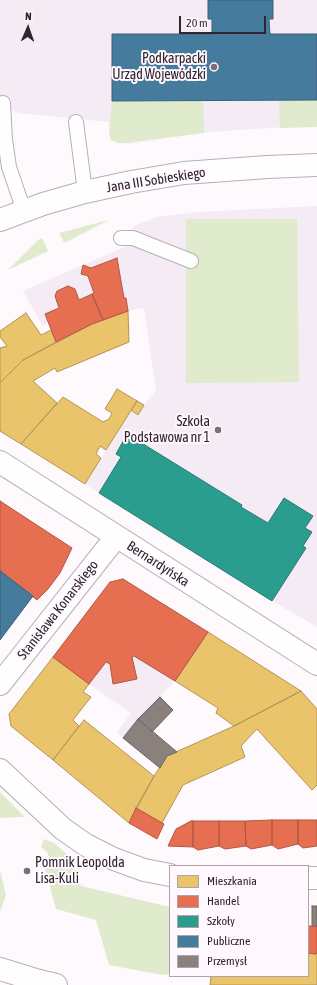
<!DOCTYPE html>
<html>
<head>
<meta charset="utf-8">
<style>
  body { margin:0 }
  #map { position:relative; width:317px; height:985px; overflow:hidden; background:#fef9fd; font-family:"Asap Condensed",sans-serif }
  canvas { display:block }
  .legend { position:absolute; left:169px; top:865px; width:140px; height:112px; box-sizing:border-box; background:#fff8fe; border:1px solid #aca3ab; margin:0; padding:5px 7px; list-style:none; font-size:12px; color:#30242e }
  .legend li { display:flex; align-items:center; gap:8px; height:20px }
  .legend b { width:20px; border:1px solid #aca3ab }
  .north { position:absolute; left:8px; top:8px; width:40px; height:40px; -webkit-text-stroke:3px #fff8fe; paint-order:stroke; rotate:2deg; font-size:11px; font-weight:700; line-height:16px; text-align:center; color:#30242e }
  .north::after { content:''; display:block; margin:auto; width:14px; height:18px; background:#30242e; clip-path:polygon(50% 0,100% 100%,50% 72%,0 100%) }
  .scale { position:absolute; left:179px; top:16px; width:87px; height:18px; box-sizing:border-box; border:2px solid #30242e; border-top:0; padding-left:5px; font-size:12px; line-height:14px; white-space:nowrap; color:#30242e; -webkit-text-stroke:3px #fff8fe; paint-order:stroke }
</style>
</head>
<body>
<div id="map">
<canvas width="317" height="985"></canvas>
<ul class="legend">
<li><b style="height:11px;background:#e9c46a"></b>Mieszkania</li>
<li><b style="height:11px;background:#e76f51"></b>Handel</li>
<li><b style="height:11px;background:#2a9d8f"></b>Szkoły</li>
<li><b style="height:11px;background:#457b9d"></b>Publiczne</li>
<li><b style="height:11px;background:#8a817c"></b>Przemysł</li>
</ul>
<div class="north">N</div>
<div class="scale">20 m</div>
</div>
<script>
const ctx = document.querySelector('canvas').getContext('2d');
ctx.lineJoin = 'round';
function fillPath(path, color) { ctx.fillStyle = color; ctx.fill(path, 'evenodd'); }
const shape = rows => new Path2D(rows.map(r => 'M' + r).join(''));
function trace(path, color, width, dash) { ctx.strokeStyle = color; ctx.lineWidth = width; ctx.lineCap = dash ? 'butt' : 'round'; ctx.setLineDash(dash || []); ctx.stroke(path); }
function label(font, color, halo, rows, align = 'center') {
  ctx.font = font + ' "Asap Condensed",sans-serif'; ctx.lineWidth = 4; ctx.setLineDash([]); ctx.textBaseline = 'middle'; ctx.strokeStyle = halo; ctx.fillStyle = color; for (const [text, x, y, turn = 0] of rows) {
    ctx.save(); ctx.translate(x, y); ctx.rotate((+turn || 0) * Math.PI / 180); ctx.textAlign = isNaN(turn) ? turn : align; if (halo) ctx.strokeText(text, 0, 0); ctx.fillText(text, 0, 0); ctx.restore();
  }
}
fillPath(shape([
  [0,0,317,0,317,127,286,127,209,132,126,144,111,138,109,122,18,113,0,103],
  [317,206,317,627,272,601,85,484,137,401,144,405,156,390,144,308,128,311,92,324,56,342,48,323,43,326,23,291,134,243,132,227,157,217,198,212],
  [123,579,208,632,175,681,138,719,123,738,117,732,131,713,89,684,53,657,110,582]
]), '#f5ebf4');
fillPath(shape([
  [203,100,204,133,124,143,118,143,111,140,110,137,109,133,112,101],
  [279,100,317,100,317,127,280,128],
  [186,219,297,219,299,382,186,383],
  [109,220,64,243,59,233],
  [42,238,48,251,8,270,38,240],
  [0,792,25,817,0,818],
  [44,839,54,843,69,856,81,886,170,907,170,974,164,975,157,974,109,965,96,920,56,909,45,869,52,865,47,852,41,847],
  [0,870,6,895,0,912]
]), '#dfebcc');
const homes = shape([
  [128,311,129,342,57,372,55,368,33,381,57,403,21,444,0,431,0,383,23,360,92,324,128,311],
  [26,313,41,335,51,330,56,342,23,360,0,383,0,348,7,346,0,337,0,331,26,313],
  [117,389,137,401,106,450,100,446,96,454,101,458,85,484,21,444,63,397,103,422,109,419,112,413,105,409,117,389],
  [137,401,144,405,138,415,131,410,137,401],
  [208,632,301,691,234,726,216,713,218,708,175,681,208,632],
  [53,657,89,684,83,692,91,697,73,720,79,726,53,760,11,726,9,714,53,657],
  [301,691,317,709,317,785,312,790,257,729,241,746,245,757,183,785,162,823,136,808,154,776,167,756,234,726,301,691],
  [84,720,154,776,129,823,53,760,84,720],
  [317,952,317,985,210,985,211,976,308,976,308,953,316,954,317,952]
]);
fillPath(homes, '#e9c46a');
trace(homes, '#b29458', 1);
const shops = shape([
  [117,258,124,298,126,298,128,311,103,320,92,294,94,293,88,276,81,274,83,265,91,268,117,258],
  [68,286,75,289,79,300,92,294,103,320,92,324,56,342,45,314,59,308,55,296,57,291,68,286],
  [0,501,72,548,60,573,48,589,37,600,0,571,0,501],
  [123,579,208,632,175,681,134,656,132,657,137,679,113,684,110,664,106,662,89,684,53,657,110,582,123,579],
  [136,808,164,824,157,839,129,823,136,808],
  [272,820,272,845,251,849,246,846,245,821,272,820],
  [272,820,298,820,298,844,278,849,272,845,272,820],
  [298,820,317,820,317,846,303,848,298,844,298,820],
  [191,821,193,821,193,847,168,846,176,829,191,821],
  [193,821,219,821,219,846,198,850,193,847,193,821],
  [219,821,245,821,246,846,225,849,219,846,219,821],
  [308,926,317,926,317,952,316,954,308,953,308,926]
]);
fillPath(shops, '#e76f51');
trace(shops, '#b05846', 1);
const schools = shape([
  [127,434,242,505,241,507,268,523,284,498,313,516,305,528,312,532,303,546,306,548,272,601,99,493,121,457,116,454,127,434]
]);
fillPath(schools, '#2a9d8f');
trace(schools, '#2c7972', 1);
const public = shape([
  [208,0,273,0,273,19,269,19,270,34,317,34,317,100,112,101,112,34,212,34,212,19,208,19,208,0],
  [0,571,33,596,0,640,0,571]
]);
fillPath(public, '#457b9d');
trace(public, '#3f617c', 1);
const industry = shape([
  [160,697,173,710,152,732,138,719,160,697],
  [138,719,177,752,167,756,160,768,123,738,138,719],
  [312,906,317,906,317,926,312,926,312,906]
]);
fillPath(industry, '#8a817c');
trace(industry, '#6f6565', 1);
const service = shape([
  [3,103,5,140,9,167,24,211],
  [76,122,85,192],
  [121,238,133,238,191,261]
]);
const minor = shape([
  [0,220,43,204,85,192,131,182,184,173,267,167,317,165],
  [0,462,317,664],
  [0,684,116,537],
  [0,770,63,829,86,845,114,859,144,870,170,875],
  [308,878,317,878],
  [0,969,39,981,56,985]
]);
trace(service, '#b6afb6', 16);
trace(minor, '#b6afb6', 24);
trace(service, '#fffeff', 14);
trace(minor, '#fffeff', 22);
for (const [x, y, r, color] of [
  [214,67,4,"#786f76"],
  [218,430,4,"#786f76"],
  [27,871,4,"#786f76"]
]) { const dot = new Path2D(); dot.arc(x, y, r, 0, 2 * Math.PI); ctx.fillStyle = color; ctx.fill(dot); trace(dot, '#fff8fe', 1.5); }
label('14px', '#30242e', '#fff8fe', [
  ["Podkarpacki",206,59],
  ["Urząd Wojewódzki",206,75],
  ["Szkoła",210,422],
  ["Podstawowa nr 1",210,438],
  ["Pomnik Leopolda",35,863,"left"],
  ["Lisa-Kuli",35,879,"left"]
], 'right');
label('14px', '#30242e', '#fff8fe', [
  ["Jana III Sobieskiego",156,180,-9],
  ["Bernardyńska",158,564,33],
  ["Stanisława Konarskiego",58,610,-52]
]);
</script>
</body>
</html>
